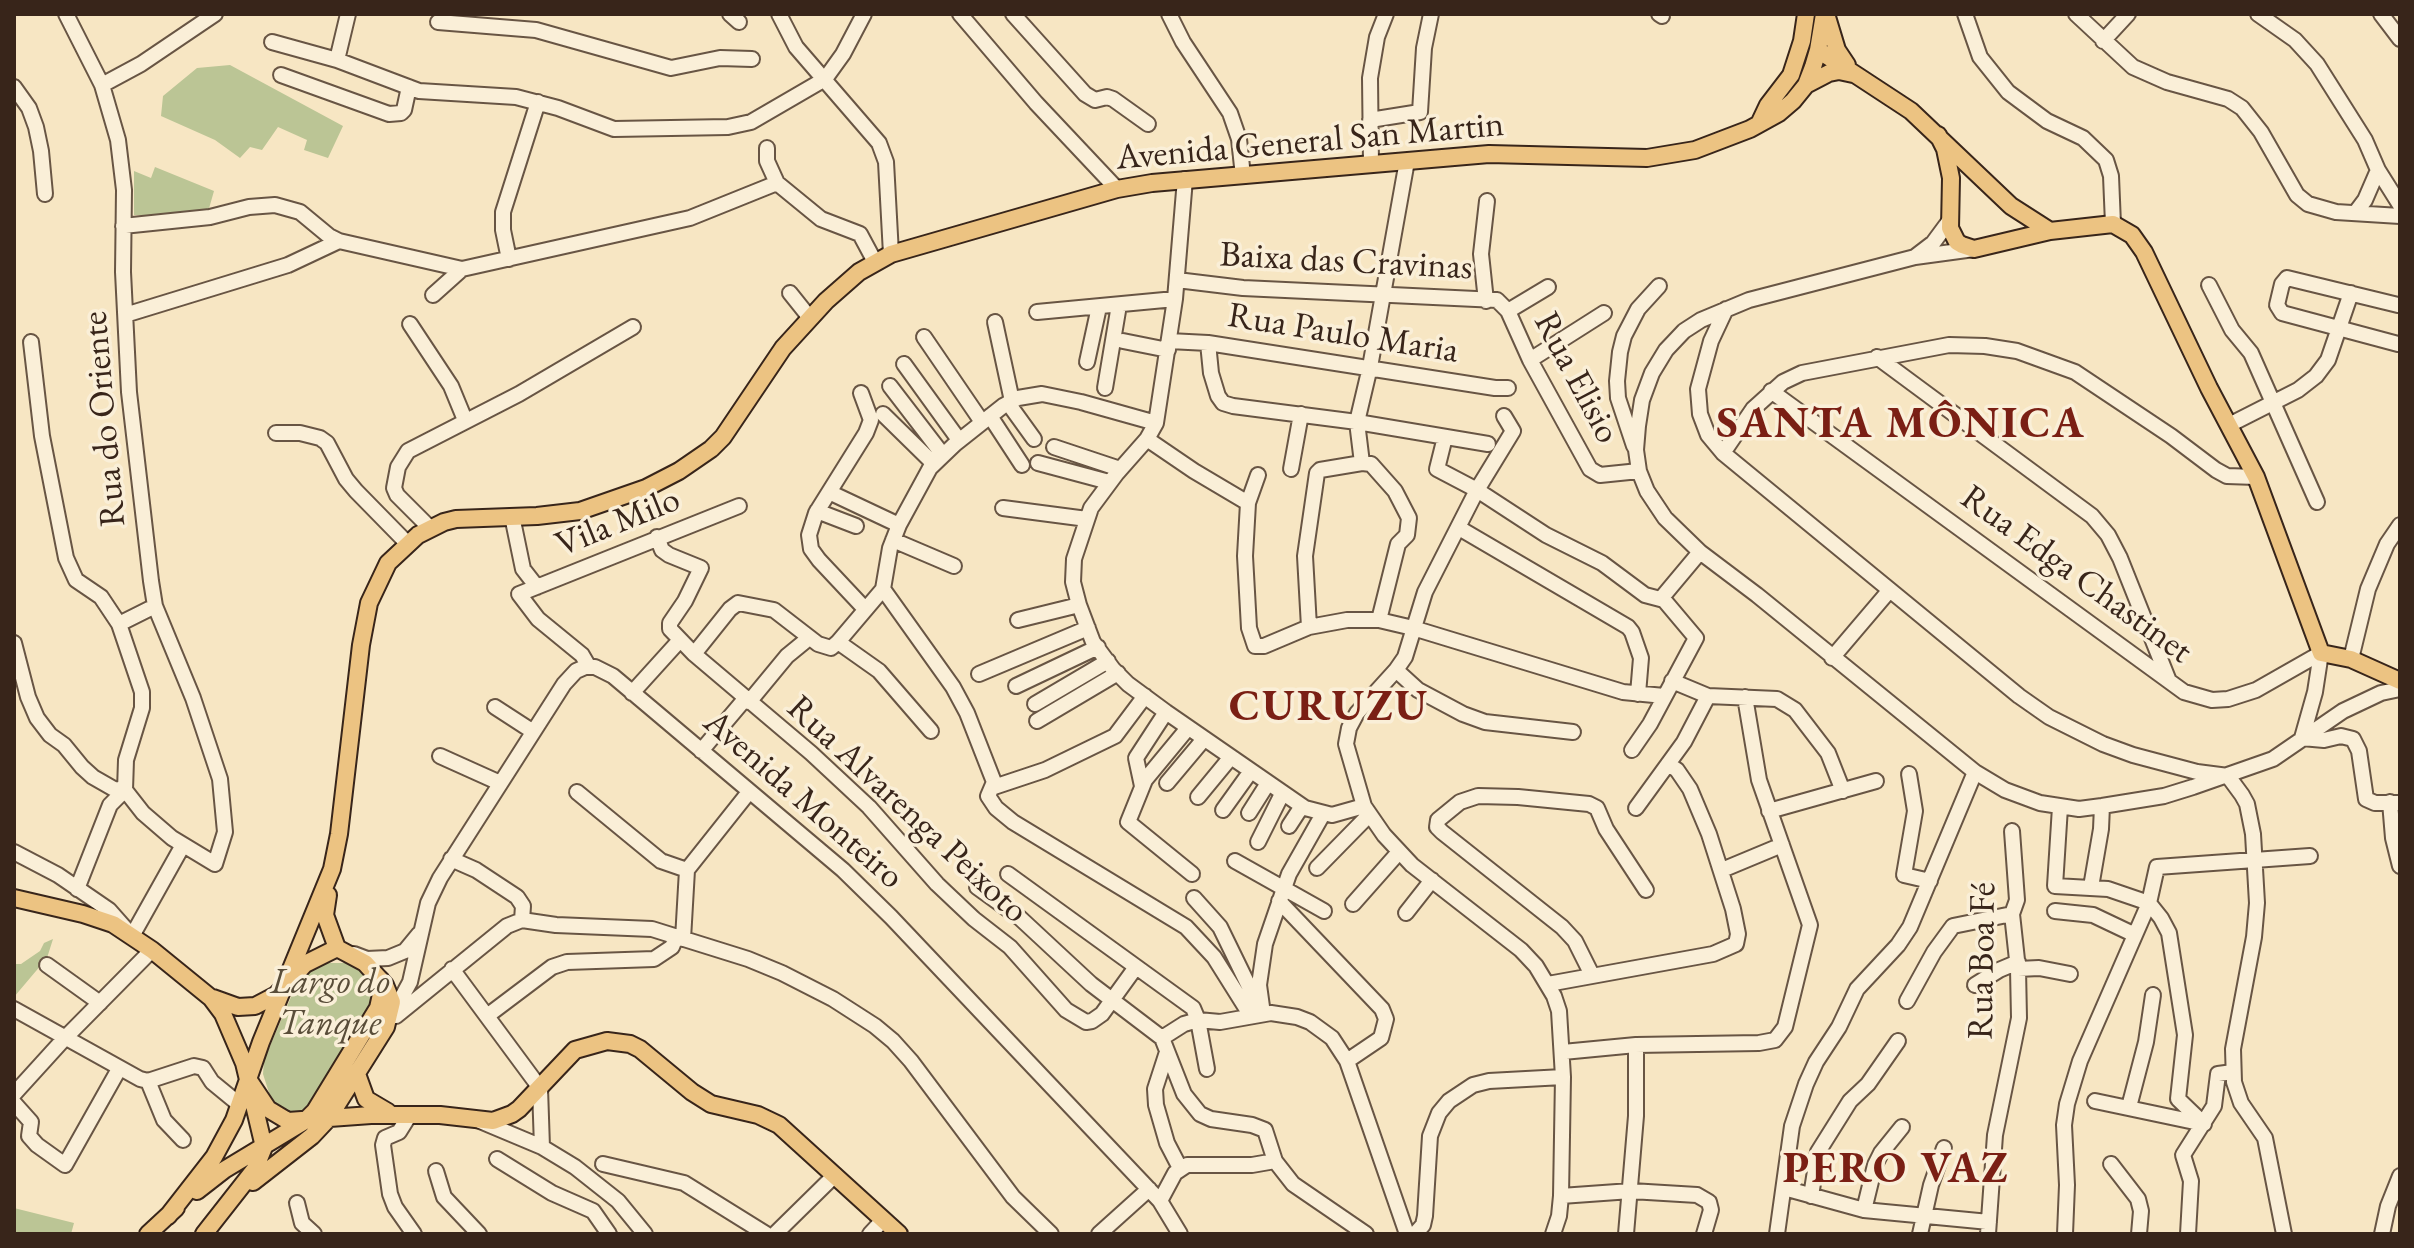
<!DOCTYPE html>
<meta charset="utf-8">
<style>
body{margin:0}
#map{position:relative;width:2414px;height:1248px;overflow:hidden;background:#f7e6c3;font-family:"EB Garamond",serif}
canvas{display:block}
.frame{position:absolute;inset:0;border:16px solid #38251a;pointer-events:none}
</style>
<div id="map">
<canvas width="2414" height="1248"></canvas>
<div class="frame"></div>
</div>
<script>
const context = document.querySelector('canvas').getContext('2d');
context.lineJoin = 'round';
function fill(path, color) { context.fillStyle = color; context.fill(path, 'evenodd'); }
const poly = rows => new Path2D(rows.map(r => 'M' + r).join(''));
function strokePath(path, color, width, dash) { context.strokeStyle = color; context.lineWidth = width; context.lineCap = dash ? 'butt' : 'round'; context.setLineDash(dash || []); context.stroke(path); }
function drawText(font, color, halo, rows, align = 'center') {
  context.font = font + ' "EB Garamond",serif'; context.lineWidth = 7; context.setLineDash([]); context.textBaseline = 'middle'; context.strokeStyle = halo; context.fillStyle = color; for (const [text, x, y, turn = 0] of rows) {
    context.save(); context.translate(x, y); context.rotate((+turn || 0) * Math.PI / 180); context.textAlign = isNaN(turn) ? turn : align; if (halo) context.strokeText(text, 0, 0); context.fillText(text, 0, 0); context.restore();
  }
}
const green = poly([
 [230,65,343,126,328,158,304,150,307,140,278,127,262,150,250,147,240,158,215,140,161,116,163,96,197,68],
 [155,167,214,191,208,212,190,216,134,215,134,171,151,178],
 [53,939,47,958,14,997,14,964,21,964,40,951,44,943],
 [327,963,346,963,365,973,376,990,375,998,312,1104,305,1110,291,1113,283,1110,271,1099,263,1074,264,1060,297,983,315,967],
 [14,1208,74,1223,71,1234,14,1234]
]);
const minor = poly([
 [730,14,739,22],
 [779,14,796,47,879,143,886,162,891,254],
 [960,14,1036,103,1117,189],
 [1013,14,1085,94,1095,100,1107,97,1113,99,1148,124],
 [1169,14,1183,42,1230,113,1239,139,1243,176],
 [1659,14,1662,16],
 [1965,14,1980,57,2008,92,2047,121,2083,138,2106,160,2111,176,2113,224],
 [2076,14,2133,67,2167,82,2228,99,2242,108,2261,132,2297,195,2308,204,2336,212,2400,216],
 [2258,14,2295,40,2317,64,2365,140,2378,170,2365,200,2356,212],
 [2381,14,2400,39],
 [438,22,536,30,671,68,720,58,752,59],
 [2103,41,2128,14],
 [272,42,337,60,419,91,516,97,558,108,614,129,728,127,751,122,825,79,843,54,864,14],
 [337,60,348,14],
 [281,75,389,114,401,113,404,110,409,87],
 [102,85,141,64,215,14],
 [14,87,29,108,36,127,41,151,45,194],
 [1370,120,1420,112,1424,48,1431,14],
 [767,148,767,161,777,183,821,219,860,234,875,262],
 [1371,164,1370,78,1377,37,1386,14],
 [2378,170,2400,205],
 [1185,179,1175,299,1156,423,1147,439,1117,473,1091,508,1074,559,1073,582,1079,605,1093,642,1113,669,1128,684,1166,712,1305,808,1332,815,1364,806],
 [123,226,210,217,249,207,275,205,300,212,329,236,339,241,462,269,690,218,777,183],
 [1974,249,1915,257,1749,300,1701,320,1684,331,1666,350,1652,373,1642,400,1638,426,1636,450,1639,471,1647,491,1665,518,1700,552,1757,595,1975,772,2005,790,2040,803,2079,809,2102,806,2164,796,2193,787,2273,759,2343,711,2381,693,2400,689],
 [1916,256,1933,243,1950,220],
 [509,259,503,230,503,212,538,102],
 [1177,280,1243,288,1497,300,1508,311,1530,360,1590,469,1600,475,1639,471],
 [2209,285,2232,330,2251,353,2317,502],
 [790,293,810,318],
 [433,295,462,269],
 [1486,301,1481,254,1487,201],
 [1726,309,1711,341,1698,389,1700,414,1708,435,1723,453,2019,696,2049,717,2103,744,2133,755,2197,772,2228,776,2242,795,2247,804,2253,834,2257,903,2254,937,2233,1049,2234,1082,2241,1103,2265,1138,2284,1234],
 [1508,311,1548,287],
 [1037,312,1175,299],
 [125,315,288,265,339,241],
 [995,322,1012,401],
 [410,324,451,386,465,420],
 [924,337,982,422],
 [1123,341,1168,350],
 [1169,341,1208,343,1495,388,1508,388],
 [31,342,42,436,66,558,76,580,101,597,119,624,142,692,142,708,126,760,125,790,143,813,172,838,215,864,225,832,220,779,193,698,155,606,151,581,129,392,123,272,124,190,118,140,102,85,66,14],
 [1208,343,1211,373,1218,396,1223,403,1233,406,1357,422,1488,444],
 [2398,344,2282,313,2277,305,2282,284,2287,278,2398,305],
 [1877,357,2092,516,2108,535,2120,558,2169,681],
 [1530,360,1604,313],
 [1087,362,1099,307],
 [904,364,959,440],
 [890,386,943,455],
 [1105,388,1119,305],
 [1771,391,2184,692,2212,700,2228,699,2256,690,2321,653],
 [861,393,871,420,866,433,816,513,809,535,811,549,819,560,865,609],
 [1008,403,1034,439],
 [883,414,934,464],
 [990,416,1022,465],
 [1504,416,1513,431,1477,490,1425,592,1405,657,1396,670,1357,713,1349,728,1346,744,1364,806,1384,835,1412,865,1521,950,1536,966,1554,996,1559,1011,1563,1077,1561,1196,1559,1216,1553,1234],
 [2229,425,2298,390,2316,376,2328,360,2351,293],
 [276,433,300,433,320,438,327,443,346,479,356,491,407,543],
 [1445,437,1437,469,1477,490,1546,535,1602,563,1645,595,1664,600],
 [1147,439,1194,471,1248,503],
 [1634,446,1618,398,1617,381,1620,352,1624,336,1638,309,1659,286],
 [1054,447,1120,469],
 [1723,453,1753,409,1783,382,1802,373,1949,345,1985,346,2017,351,2075,372,2171,436,2216,470,2227,476,2256,477],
 [1038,463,1109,482],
 [1362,463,1357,422,1370,367,1407,161],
 [1291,469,1301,414],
 [1258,475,1248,503,1245,556,1249,628,1255,646,1264,646,1309,627,1347,620,1379,620,1413,628,1623,692,1664,696],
 [829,492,899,525],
 [1003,508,1087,519],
 [817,511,856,526],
 [512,516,523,569,537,587],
 [430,528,397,495,394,488,398,467,408,451,519,394,633,327],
 [1459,528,1628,627,1632,632,1641,658,1638,694],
 [657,537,662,550,669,555,701,568,685,601,670,623,670,629,694,654,811,753,869,807,937,884,974,919,1010,947,1066,1010,1086,1022,1092,1021,1102,1014,1136,967],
 [893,540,954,566],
 [883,589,953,687,967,713,994,782,988,796,996,808,1013,822,1186,927,1214,957,1251,1016],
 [1664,600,1664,595,1700,552],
 [1018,620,1079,605],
 [119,624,155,606],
 [1309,627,1305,556,1317,473,1320,470,1362,463,1371,464,1395,491,1409,518,1407,535,1398,544,1379,620],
 [838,642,883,589,890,548,899,525,930,468,955,444,1003,406,1018,398,1042,394,1081,402,1156,423],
 [14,643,28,697,37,718,50,735,64,745,82,767,93,777,114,789,125,790],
 [2321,653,2315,692,2302,738,2324,740,2341,736,2353,739,2359,751,2366,799,2375,803,2400,803],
 [694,654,730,609,738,603,774,610,818,644,831,648,838,642,879,671,931,731],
 [1832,658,1889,591],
 [2351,659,2368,589,2387,544,2400,525],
 [589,667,582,655,538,619,519,594,739,506],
 [1396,670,1418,690,1463,714,1485,722,1573,732],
 [979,674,1088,628],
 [1672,681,1708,696,1777,699,1795,710,1828,753,1843,791],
 [1016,686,1098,647],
 [632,693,680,640],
 [749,702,787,656,809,638],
 [1035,704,1108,661],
 [495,707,532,731],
 [1037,721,1118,673],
 [1188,728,1145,780,1128,822,1192,874],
 [1632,750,1650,724,1696,638,1664,600],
 [701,751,745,699],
 [440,756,500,783],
 [1909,774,1915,811,1904,875,1930,881],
 [1167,783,1204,739],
 [1142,786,1136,758,1166,712],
 [994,787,1045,770,1115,736,1145,696],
 [577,792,661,861,687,870],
 [1198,797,1231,757],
 [2390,802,2393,838,2400,866],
 [2060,807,2055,886,2108,889,2149,903,2161,918,2169,933,2185,1035,2178,1099,2204,1124],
 [1636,808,1684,742,1708,696],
 [1223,810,1251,771],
 [1769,811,1876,781],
 [1249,813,1268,783],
 [1289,826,1302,806],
 [1258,842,1282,794],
 [14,852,58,875,109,910,132,936,183,845],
 [451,859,476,870,517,897,523,906,522,920],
 [1235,861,1324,911],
 [1317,868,1369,815],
 [687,870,749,792],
 [1722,870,1782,845],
 [1008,874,1193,1008,1198,1020,1207,1069],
 [977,887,1020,918,1091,984,1162,1038,1184,1094,1200,1114,1211,1119,1252,1125,1265,1130,1275,1161,1293,1184,1366,1234],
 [2091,887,2101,829,2102,806],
 [77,889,110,805,125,790],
 [1194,898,1220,927,1257,1003],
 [1279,901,1382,1009,1386,1019,1381,1038,1347,1061],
 [1353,904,1399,852],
 [2055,911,2093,915,2133,934],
 [1406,913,1432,880],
 [683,939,687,870],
 [354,954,367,959,388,958,405,951,419,934],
 [47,965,100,1003],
 [452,969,540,1088,542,1147],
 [2018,969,2039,968,2070,974],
 [1592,975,1575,941,1562,927,1442,832,1437,827,1438,820,1460,802,1478,796,1518,797,1589,804,1597,808,1606,829,1646,890],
 [1548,984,1713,954,1736,944,1738,934,1733,909,1709,834,1690,789,1677,770,1668,764],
 [1975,985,1999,970,2018,962],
 [1907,1001,1934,952,1953,926,2012,914],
 [14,1009,140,1079,148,1081,194,1066,203,1068,212,1082,240,1105],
 [1263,1014,1259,985,1265,944,1289,874,1323,814],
 [396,1016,507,926,522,920,556,925,652,929,748,959,782,973,833,999,875,1026,893,1041,911,1061,1013,1197,1051,1234],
 [487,1016,552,967,567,962,654,959,672,947,676,937],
 [391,1017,410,982,428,903,440,878,564,684,576,671,585,667,595,667,613,676,843,870,891,917,1160,1201,1180,1234],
 [1162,1038,1184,1024,1198,1020,1220,1022,1271,1013,1297,1017,1310,1022,1332,1038,1347,1061,1407,1234],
 [1167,1052,1155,1089,1156,1105,1167,1143,1180,1168],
 [1563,1052,1636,1045,1759,1043,1775,1040,1785,1027,1810,925,1759,780,1745,697],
 [148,1081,164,1120,183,1140],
 [14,1094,64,1039,152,950],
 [2095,1101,2204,1124],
 [14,1103,31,1122,29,1136,37,1145,65,1165,119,1069],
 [2129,1107,2146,1042,2153,995],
 [409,1116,399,1132,385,1138,383,1145,390,1194,395,1207,414,1234],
 [480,1121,542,1147,575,1167,618,1201,645,1234],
 [497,1159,552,1193,593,1211,609,1234],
 [603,1164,684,1183,766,1234],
 [2111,1164,2138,1199,2141,1211,2139,1234],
 [436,1171,444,1197,479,1234],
 [1784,1188,1864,1210,1989,1222],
 [1561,1196,1631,1191,1697,1195,1709,1202,1711,1210,1704,1234],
 [1811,1196,1818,1152,1850,1101,1868,1084,1898,1041],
 [1160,1201,1175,1173,1187,1165,1252,1165,1275,1161],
 [297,1203,302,1223,314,1234],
 [1864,1210,1875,1165,1881,1153,1902,1127],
 [775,1234,835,1175],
 [870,1234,883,1220],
 [1099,1234,1149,1189],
 [1415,1234,1423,1225,1425,1216,1430,1136,1439,1113,1449,1101,1473,1085,1489,1081,1563,1077],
 [1626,1234,1636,1116,1636,1045],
 [1777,1234,1792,1126,1806,1084,1816,1062,1839,1027,1857,989,1898,945,1910,927,1975,772],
 [1920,1234,1931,1185,1944,1148],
 [1988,1234,1995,1135,2019,1018,2018,969,2012,914,2017,900,2012,831],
 [2065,1234,2067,1185,2064,1125,2067,1104,2080,1061,2149,903,2157,867,2310,856],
 [2188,1234,2191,1181,2183,1155,2214,1106,2218,1074,2233,1072],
 [2382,1234,2388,1206,2400,1176]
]);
const major = poly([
 [1827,17,1837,50,1847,65],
 [1818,50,1911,111,2011,206,2050,231],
 [1806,85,1829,73,1839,71,1853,74],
 [1760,122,1768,105,1791,75,1802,41,1806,14],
 [1938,135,1945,149,1951,178,1950,228,1957,242,1962,245,1974,249,2050,231,2113,224,2132,235,2144,252,2209,388,2256,477,2321,653,2351,659,2400,681],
 [328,895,325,915,337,948],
 [14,898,83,914,113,924,152,950,211,998,223,1014,244,1063,264,1147,255,1169,204,1234],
 [213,998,238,1007,255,1006,276,995,305,964,337,948],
 [357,1074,366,1099,388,1112],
 [248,1079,268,1109,288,1121,371,1115,440,1115,493,1121,512,1114,519,1109,575,1050,607,1041,630,1044,640,1049,692,1092,711,1104,758,1115,779,1125,899,1234],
 [253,1182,312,1136,328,1119,386,1027,392,1002,385,985,365,963,337,948],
 [197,1191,224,1170,305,1121,315,1111,378,1008,382,990,380,979],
 [168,1216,214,1157,234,1120,261,1042,332,869,339,834,361,645,369,603,388,563,418,535,444,522,456,519,537,516,580,511,646,488,679,471,711,449,723,437,783,348,826,301,859,272,891,254,1117,189,1152,183,1489,154,1647,158,1695,150,1750,129,1779,113,1793,101,1806,85,1813,67,1818,50,1824,14],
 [148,1234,176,1208]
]);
const streetNames = [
 ["Avenida General San Martin",1310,142,-5],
 ["Baixa das Cravinas",1346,262,3],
 ["Rua Paulo Maria",1343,334,9],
 ["Rua Elisio",1576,378,62],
 ["Rua do Oriente",105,419,-95],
 ["Vila Milo",618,523,-22],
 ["Rua Edga Chastinet",2076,575,36],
 ["Avenida Monteiro",803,800,41],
 ["Rua Alvarenga Peixoto",907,810,43],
 ["Rua Boa Fé",1983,961,-89]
];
const parkNames = [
 ["Largo do",330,983],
 ["Tanque",330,1024]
];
const districtNames = [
 ["SANTA MÔNICA",1901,425],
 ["CURUZU",1329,708],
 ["PERO VAZ",1896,1170]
];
fill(green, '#bbc595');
strokePath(minor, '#685544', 18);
strokePath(major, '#38251a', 20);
strokePath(minor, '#faefd8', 14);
strokePath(major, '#ecc382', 16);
drawText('36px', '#38251a', '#faefd8', streetNames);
drawText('italic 36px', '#594d39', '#faefd8', parkNames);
context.letterSpacing = '2px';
drawText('bold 44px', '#7a1f14', '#faefd8', districtNames);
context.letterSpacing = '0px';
</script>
